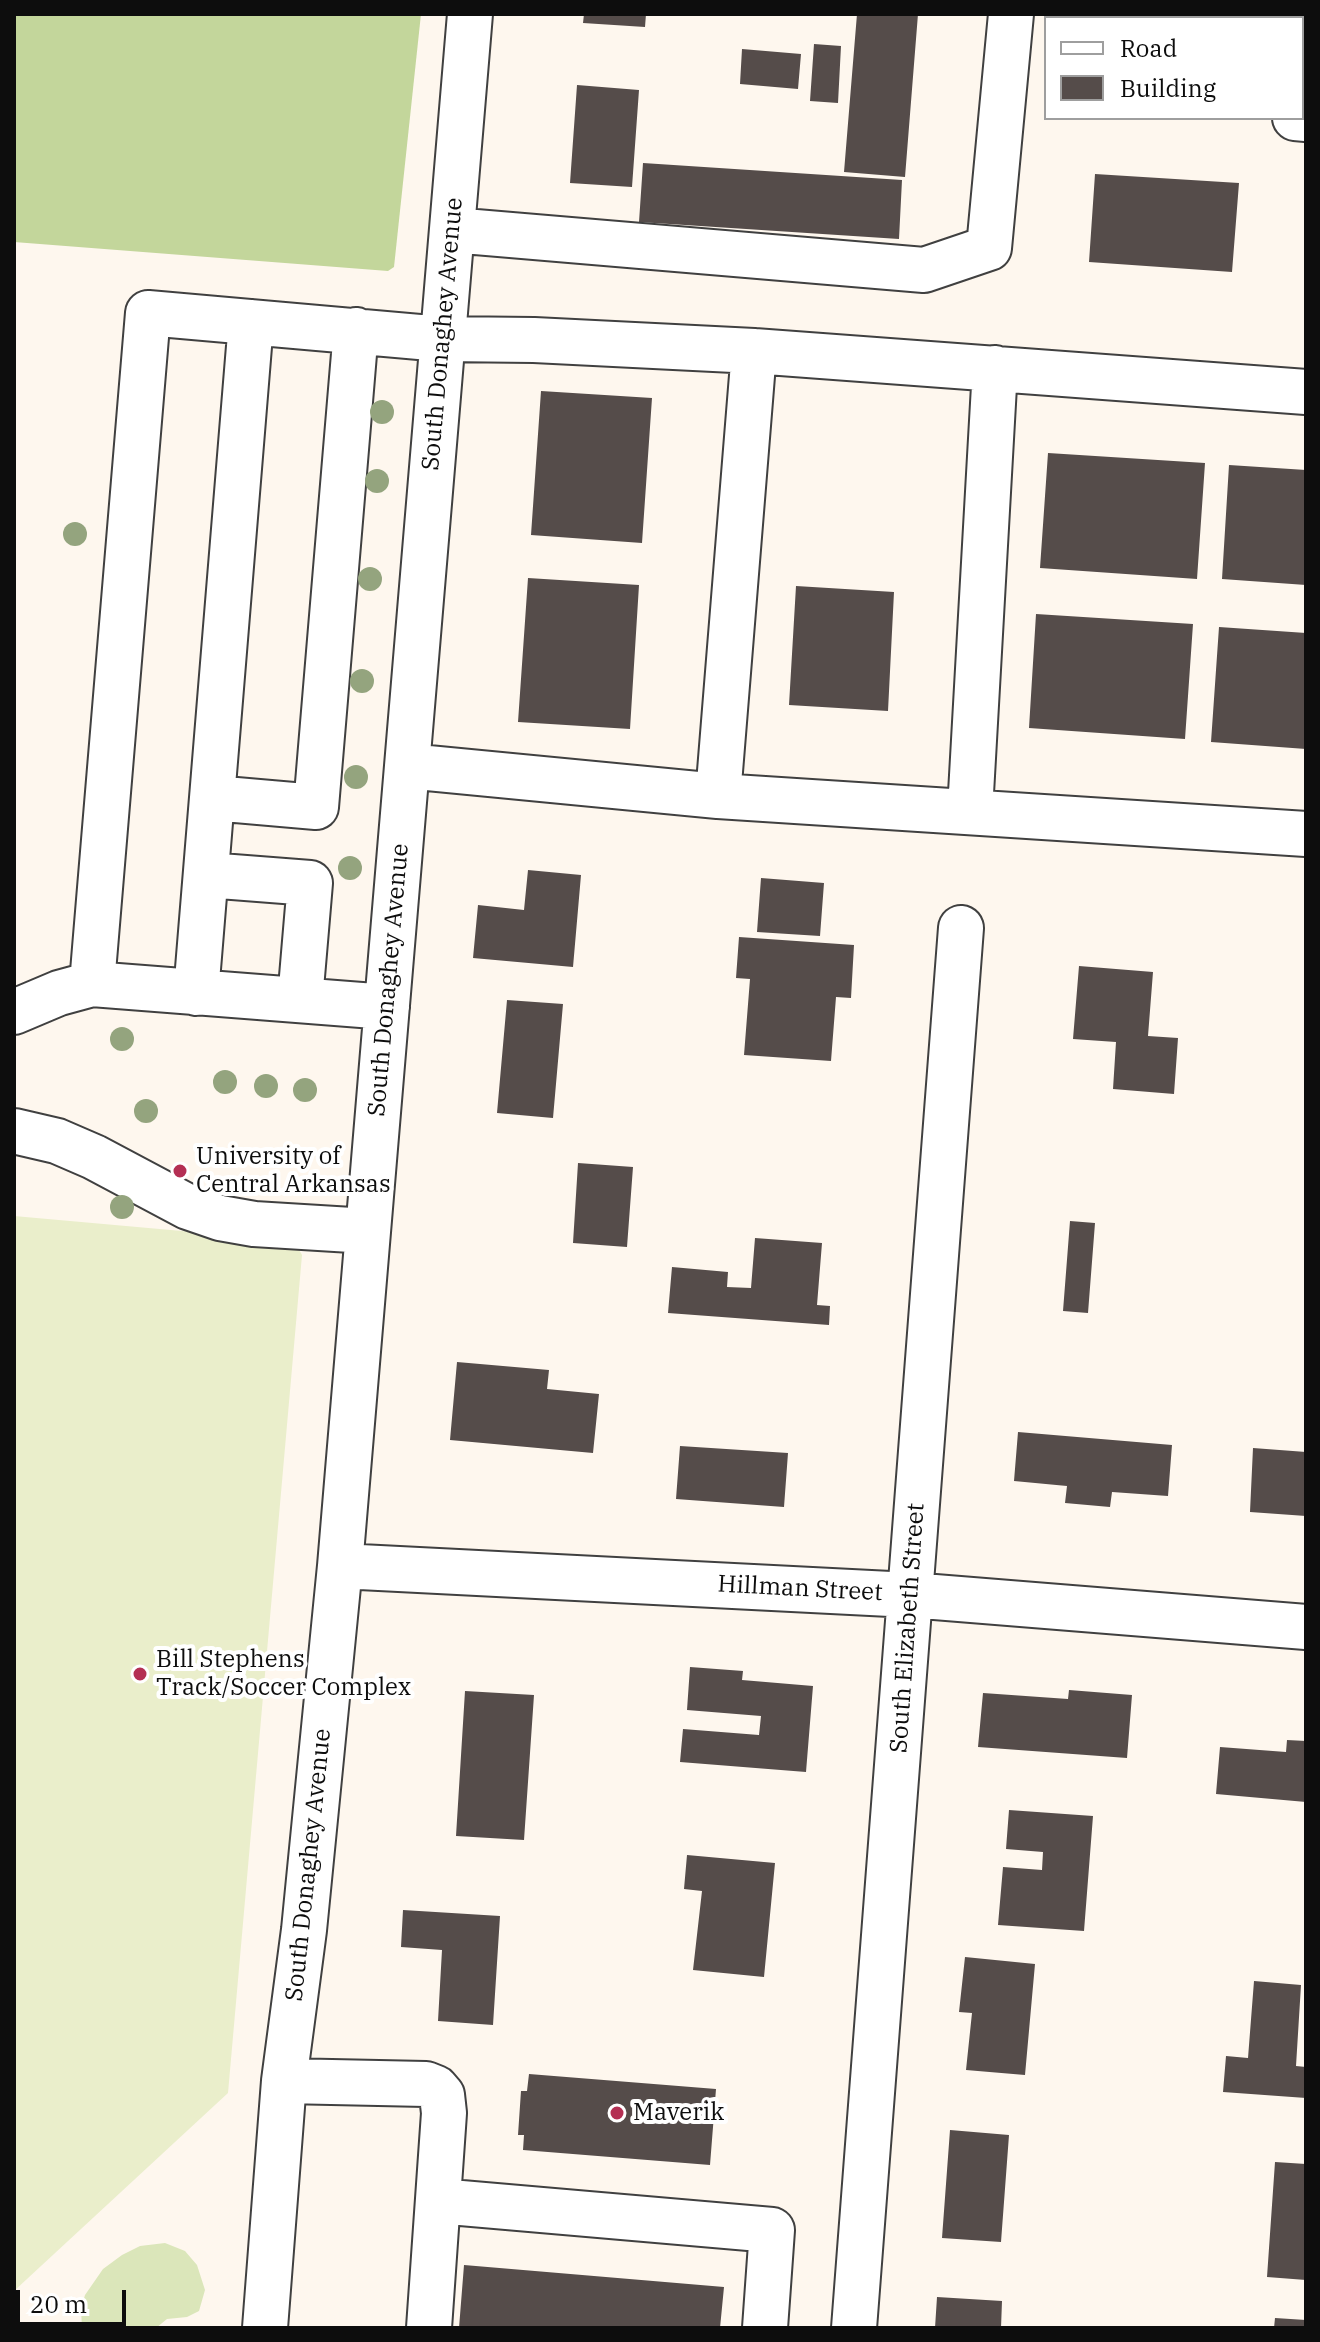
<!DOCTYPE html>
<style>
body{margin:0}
#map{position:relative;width:1320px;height:2342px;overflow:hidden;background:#fef7ee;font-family:"IBM Plex Serif",serif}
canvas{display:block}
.frame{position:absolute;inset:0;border:16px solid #0d0d0d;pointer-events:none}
.legend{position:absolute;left:1044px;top:16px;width:260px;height:104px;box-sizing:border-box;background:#fff;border:2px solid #9e9e9e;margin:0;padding:10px 14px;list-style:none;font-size:24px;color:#0d0d0d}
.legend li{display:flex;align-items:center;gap:16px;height:40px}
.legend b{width:40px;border:2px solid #9e9e9e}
.scale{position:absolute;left:16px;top:2290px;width:110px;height:36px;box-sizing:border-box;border:4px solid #0d0d0d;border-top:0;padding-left:10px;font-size:24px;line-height:28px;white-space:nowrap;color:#0d0d0d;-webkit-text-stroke:6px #fff;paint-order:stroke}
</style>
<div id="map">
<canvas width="1320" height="2342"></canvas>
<div class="frame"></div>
<ul class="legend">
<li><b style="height:10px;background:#fff"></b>Road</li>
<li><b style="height:22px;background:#554c4a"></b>Building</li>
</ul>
<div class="scale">20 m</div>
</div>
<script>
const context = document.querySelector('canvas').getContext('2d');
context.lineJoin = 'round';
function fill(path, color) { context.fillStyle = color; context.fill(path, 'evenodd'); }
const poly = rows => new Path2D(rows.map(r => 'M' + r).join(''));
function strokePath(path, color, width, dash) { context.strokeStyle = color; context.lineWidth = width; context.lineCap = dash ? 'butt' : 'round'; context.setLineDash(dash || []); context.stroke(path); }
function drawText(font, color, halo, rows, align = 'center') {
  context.font = font + ' "IBM Plex Serif",serif'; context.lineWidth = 8; context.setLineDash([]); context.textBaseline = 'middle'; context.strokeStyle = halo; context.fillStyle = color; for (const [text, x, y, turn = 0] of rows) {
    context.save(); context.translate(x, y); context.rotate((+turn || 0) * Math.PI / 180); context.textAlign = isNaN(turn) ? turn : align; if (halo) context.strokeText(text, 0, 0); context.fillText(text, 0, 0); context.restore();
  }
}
const green = poly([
 [165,2243,185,2251,197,2265,205,2290,199,2311,187,2317,167,2319,156,2328,82,2328,81,2309,85,2295,103,2269,122,2255,140,2246]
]);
const forest = poly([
 [14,14,421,14,394,267,388,271,14,242]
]);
const pitch = poly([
 [14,1216,294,1241,302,1255,228,2093,14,2291]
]);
const building = poly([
 [584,14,646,14,645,27,583,23],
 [857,14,918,14,905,177,844,172],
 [1143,14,1235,14,1235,18,1143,18],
 [814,44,841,46,838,103,810,101],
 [742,49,801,54,798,89,740,84],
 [577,85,639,90,632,187,570,183],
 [643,163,902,180,899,239,639,222],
 [1095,174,1239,183,1232,272,1089,262],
 [541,391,652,398,642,543,531,535],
 [1048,453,1205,463,1197,579,1040,568],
 [1229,465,1306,470,1306,585,1222,579],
 [528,578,639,585,630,729,518,722],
 [796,586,894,592,888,711,789,705],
 [1036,614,1193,624,1185,739,1029,728],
 [1219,627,1306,633,1306,749,1211,742],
 [528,870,581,875,573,967,473,958,478,905,524,910],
 [761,878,824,883,820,936,757,932],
 [739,937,854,945,851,998,836,997,831,1061,744,1055,750,979,736,978],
 [1079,966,1153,972,1148,1036,1178,1038,1174,1094,1113,1089,1116,1042,1073,1039],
 [507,1000,563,1004,553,1118,497,1113],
 [578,1163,633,1167,627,1247,573,1243],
 [1070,1221,1095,1223,1088,1313,1063,1311],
 [755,1238,822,1243,817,1305,830,1306,829,1325,668,1313,672,1267,728,1272,727,1287,751,1288],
 [457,1362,549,1370,547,1389,599,1394,593,1453,450,1440],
 [1018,1432,1172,1445,1168,1496,1112,1492,1110,1507,1065,1503,1067,1486,1014,1481],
 [680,1446,788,1453,784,1507,676,1499],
 [1253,1448,1306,1452,1306,1516,1250,1512],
 [690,1667,743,1671,742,1680,813,1686,806,1772,680,1762,683,1729,759,1735,761,1716,687,1710],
 [1069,1690,1132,1695,1127,1758,978,1747,983,1693,1068,1699],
 [465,1691,534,1695,524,1840,456,1836],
 [1287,1740,1306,1741,1306,1802,1216,1794,1220,1747,1286,1752],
 [1009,1810,1093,1816,1084,1931,998,1925,1003,1867,1042,1870,1043,1852,1006,1849],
 [687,1855,775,1863,764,1977,693,1970,702,1891,684,1889],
 [403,1910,500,1916,493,2025,438,2021,442,1950,401,1947],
 [965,1957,1035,1964,1025,2075,966,2070,972,2013,959,2012],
 [1254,1981,1301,1985,1296,2066,1306,2067,1306,2098,1223,2092,1226,2056,1248,2058],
 [529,2074,716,2089,710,2165,523,2150,524,2135,518,2135,521,2091,527,2091],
 [950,2130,1009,2135,1001,2242,942,2238],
 [1275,2162,1306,2164,1306,2280,1267,2277],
 [464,2265,724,2287,720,2328,459,2328],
 [937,2297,1002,2301,1001,2328,935,2328],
 [1275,2318,1306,2320,1306,2328,1274,2328]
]);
const minor = poly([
 [1088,18,1088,14],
 [1295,118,1306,119],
 [452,230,924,270,989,248,1011,14],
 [407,766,718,796,1306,834],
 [718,796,754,351],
 [213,798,316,807,356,330],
 [970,811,995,368],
 [207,875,310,883,300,1000],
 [92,984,148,313,442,339,534,340,754,351,1306,392],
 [196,993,251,322],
 [14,1012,59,993,92,984,387,1007],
 [14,1131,57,1141,94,1157,188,1207,220,1218,254,1224,368,1231],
 [340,1566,910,1595,1306,1627],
 [284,2081,426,2084,436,2088,442,2095,444,2113,429,2328],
 [438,2201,772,2230,765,2328],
 [265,2328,284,2081,304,1930,340,1566,470,14],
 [854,2328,961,928]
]);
const trees = [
 [382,412],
 [377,481],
 [75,534],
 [370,579],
 [362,681],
 [356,777],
 [350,868],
 [122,1039],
 [225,1082],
 [266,1086],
 [305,1090],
 [146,1111],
 [122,1207]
];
const markers = [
 [180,1171,8,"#b42f53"],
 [140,1674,8,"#b42f53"],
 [617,2113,8,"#b42f53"]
];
const streetNames = [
 ["South Donaghey Avenue",443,334,-85],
 ["South Donaghey Avenue",389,980,-85],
 ["Hillman Street",800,1589,3],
 ["South Elizabeth Street",908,1628,-86],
 ["South Donaghey Avenue",309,1865,-84]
];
const poiNames = [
 ["University of",196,1157],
 ["Central Arkansas",196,1185],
 ["Bill Stephens",156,1660],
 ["Track/Soccer Complex",156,1688],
 ["Maverik",633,2113]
];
fill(green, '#dbe6ba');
fill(forest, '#c3d69b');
fill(pitch, '#eaeecb');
fill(building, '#554c4a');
strokePath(minor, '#404040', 48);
strokePath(minor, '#fff', 44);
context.fillStyle = '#94a47e';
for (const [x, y] of trees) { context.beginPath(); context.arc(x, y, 12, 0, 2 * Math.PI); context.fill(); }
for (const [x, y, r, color] of markers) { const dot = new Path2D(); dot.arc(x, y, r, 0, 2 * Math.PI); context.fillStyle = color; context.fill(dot); strokePath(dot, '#fff', 3); }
drawText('24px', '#0d0d0d', '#fff', streetNames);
drawText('24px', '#0d0d0d', '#fff', poiNames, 'left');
</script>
